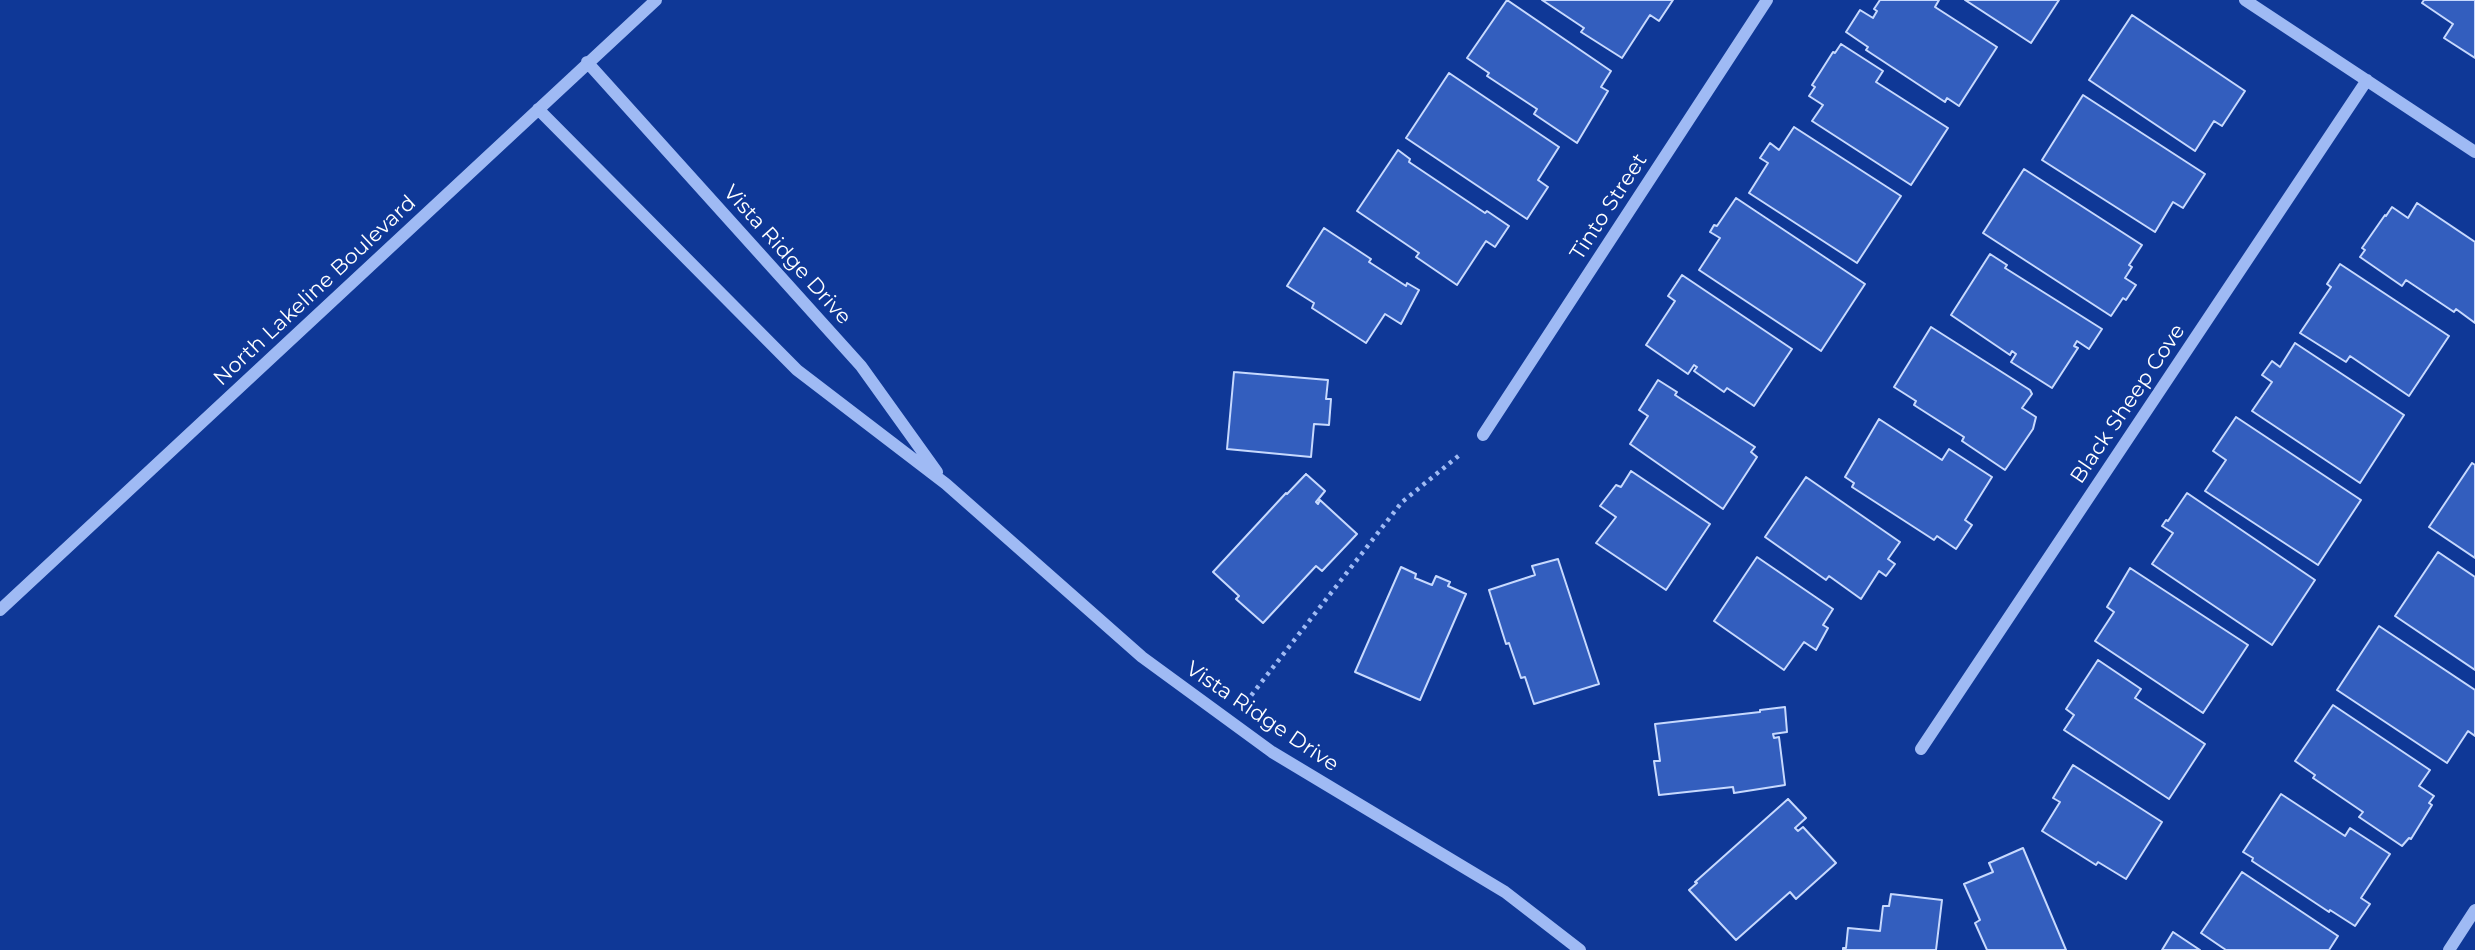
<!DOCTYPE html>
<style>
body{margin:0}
canvas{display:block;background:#0f3897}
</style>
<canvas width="2475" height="950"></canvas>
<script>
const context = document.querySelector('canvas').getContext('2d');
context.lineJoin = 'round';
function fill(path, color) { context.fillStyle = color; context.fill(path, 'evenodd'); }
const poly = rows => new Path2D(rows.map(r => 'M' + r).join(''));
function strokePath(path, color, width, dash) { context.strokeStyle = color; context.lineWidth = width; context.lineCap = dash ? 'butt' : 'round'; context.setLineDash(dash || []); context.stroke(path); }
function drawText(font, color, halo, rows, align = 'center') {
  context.font = font + ' Montserrat,sans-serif'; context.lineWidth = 5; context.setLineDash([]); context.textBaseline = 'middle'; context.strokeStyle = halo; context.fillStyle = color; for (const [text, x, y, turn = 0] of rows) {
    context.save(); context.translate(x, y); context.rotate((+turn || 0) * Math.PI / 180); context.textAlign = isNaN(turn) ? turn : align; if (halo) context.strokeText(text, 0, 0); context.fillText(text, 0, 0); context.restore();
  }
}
const building = poly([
 [1507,0,1611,71,1601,87,1608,91,1577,143,1534,114,1537,109,1487,76,1489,73,1467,58,1507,0],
 [1542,0,1673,0,1659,21,1650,15,1622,58,1581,32,1584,28,1542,0],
 [1880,0,1939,0,1935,7,1997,47,1959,106,1947,98,1945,102,1866,50,1868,47,1846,32,1860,10,1873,18,1877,11,1874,9,1880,0],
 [1965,0,2059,0,2031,43,1965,0],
 [2424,0,2475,0,2475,58,2444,38,2453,24,2422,3,2424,0],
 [2132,15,2245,91,2222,126,2214,121,2195,151,2089,80,2132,15],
 [1841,44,1883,71,1876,82,1948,128,1911,185,1812,121,1823,105,1809,96,1815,87,1812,85,1833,52,1835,53,1841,44],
 [1449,73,1559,147,1538,180,1548,187,1527,219,1406,138,1449,73],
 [2083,95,2205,174,2183,208,2173,202,2155,232,2042,160,2083,95],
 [1794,127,1901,196,1857,263,1749,193,1768,163,1760,158,1770,143,1779,150,1794,127],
 [1398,150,1410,159,1409,162,1485,213,1487,211,1509,226,1495,247,1486,241,1457,285,1416,257,1419,253,1357,211,1398,150],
 [2024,169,2142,245,2129,265,2132,267,2125,278,2136,285,2126,300,2123,298,2111,316,1983,233,2024,169],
 [1736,198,1865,284,1821,351,1699,270,1720,238,1710,232,1714,225,1717,226,1736,198],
 [2417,203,2475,242,2475,323,2456,309,2454,312,2406,280,2402,286,2360,257,2365,250,2362,248,2385,215,2386,216,2392,207,2408,218,2417,203],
 [1324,228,1371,259,1369,262,1406,286,1407,283,1419,290,1401,324,1385,314,1366,343,1312,308,1314,303,1287,286,1324,228],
 [1990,254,2007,265,2005,268,2102,329,2089,349,2077,341,2074,346,2078,348,2052,388,2011,362,2016,354,2012,351,2010,355,1951,315,1990,254],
 [2340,264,2449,336,2409,396,2350,356,2346,362,2300,333,2331,287,2327,284,2340,264],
 [1682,275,1792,349,1754,406,1727,388,1724,392,1694,371,1697,367,1694,365,1688,374,1646,345,1675,301,1668,296,1682,275],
 [1931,327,2030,390,2032,394,2022,408,2036,417,2033,429,2005,470,1962,441,1964,437,1914,405,1916,401,1894,387,1931,327],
 [2295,343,2404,415,2360,483,2252,411,2272,382,2262,375,2272,361,2280,367,2295,343],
 [1234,372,1328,380,1326,399,1331,399,1329,425,1314,424,1311,457,1227,449,1234,372],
 [1658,380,1677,392,1675,395,1755,447,1751,452,1757,457,1723,509,1630,444,1648,416,1639,410,1658,380],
 [2236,417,2361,500,2318,565,2205,491,2226,460,2213,451,2236,417],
 [1879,419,1942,460,1949,449,1992,477,1965,520,1972,525,1956,549,1937,536,1934,540,1852,487,1854,483,1845,477,1879,419],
 [2472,463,2475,465,2475,558,2429,527,2472,463],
 [1631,471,1710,524,1666,590,1596,543,1616,517,1600,506,1616,485,1621,487,1631,471],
 [1306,474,1325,491,1316,502,1318,504,1320,500,1357,534,1322,571,1316,566,1263,623,1236,599,1239,596,1213,572,1286,493,1287,494,1306,474],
 [1806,477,1900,542,1888,559,1895,564,1886,576,1879,571,1861,599,1829,576,1826,580,1765,537,1806,477],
 [2187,493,2315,580,2272,645,2152,564,2173,533,2162,526,2166,520,2168,521,2187,493],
 [2438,552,2475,577,2475,670,2395,616,2438,552],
 [1757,557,1833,609,1823,625,1828,628,1816,650,1804,642,1784,670,1714,621,1757,557],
 [1558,559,1599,684,1534,704,1525,677,1521,678,1509,643,1506,644,1489,590,1535,575,1532,566,1558,559],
 [1401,567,1416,574,1415,578,1432,585,1436,576,1450,582,1448,586,1466,594,1420,700,1355,672,1401,567],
 [2130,568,2248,645,2203,713,2095,641,2114,612,2107,607,2130,568],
 [2379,626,2475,690,2475,736,2468,731,2447,763,2337,690,2379,626],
 [2098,660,2141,689,2135,698,2205,744,2169,799,2064,730,2074,715,2066,709,2098,660],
 [2333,705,2430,770,2419,786,2434,796,2429,803,2432,805,2411,839,2409,838,2402,846,2359,817,2363,812,2313,778,2315,775,2295,761,2333,705],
 [1785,707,1787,732,1773,734,1774,738,1779,737,1785,785,1734,793,1733,787,1659,795,1654,761,1660,761,1655,724,1760,712,1760,710,1785,707],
 [2073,765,2162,822,2126,879,2098,862,2096,865,2042,831,2060,802,2053,798,2073,765],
 [2281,794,2345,836,2350,828,2390,854,2361,898,2370,904,2355,926,2330,910,2329,912,2252,861,2253,858,2243,852,2281,794],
 [1788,799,1806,818,1795,828,1798,831,1803,827,1836,863,1796,899,1790,892,1736,940,1689,890,1697,883,1695,882,1788,799],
 [2023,848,2066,950,1987,950,1975,923,1980,920,1964,884,1993,872,1989,863,2023,848],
 [2242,872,2338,936,2329,950,2226,950,2201,933,2242,872],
 [1891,894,1942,900,1936,950,1843,950,1843,948,1846,948,1848,928,1880,931,1883,906,1889,906,1891,894],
 [2173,932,2200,950,2162,950,2173,932]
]);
const path = poly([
 [1246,702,1402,502,1462,453]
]);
const minor = poly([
 [2245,0,2475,152],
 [587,62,861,366,937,472],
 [538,109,797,370,946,484,1142,657,1272,752,1505,892,1580,950],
 [1483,435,1767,0],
 [0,610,656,0],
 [1921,749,2367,80],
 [2449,950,2475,910]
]);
const streetNames = [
 ["Tinto Street",1609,207,-57],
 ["Vista Ridge Drive",787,255,48],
 ["North Lakeline Boulevard",315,291,-43],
 ["Black Sheep Cove",2128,404,-56],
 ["Vista Ridge Drive",1262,717,34]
];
fill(building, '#335ebe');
strokePath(building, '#c7d9fe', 2);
strokePath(path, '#9fbaf4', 4.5, [3.5, 5]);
strokePath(minor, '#9fbaf4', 12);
drawText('21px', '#fff', '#0f3897', streetNames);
</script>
